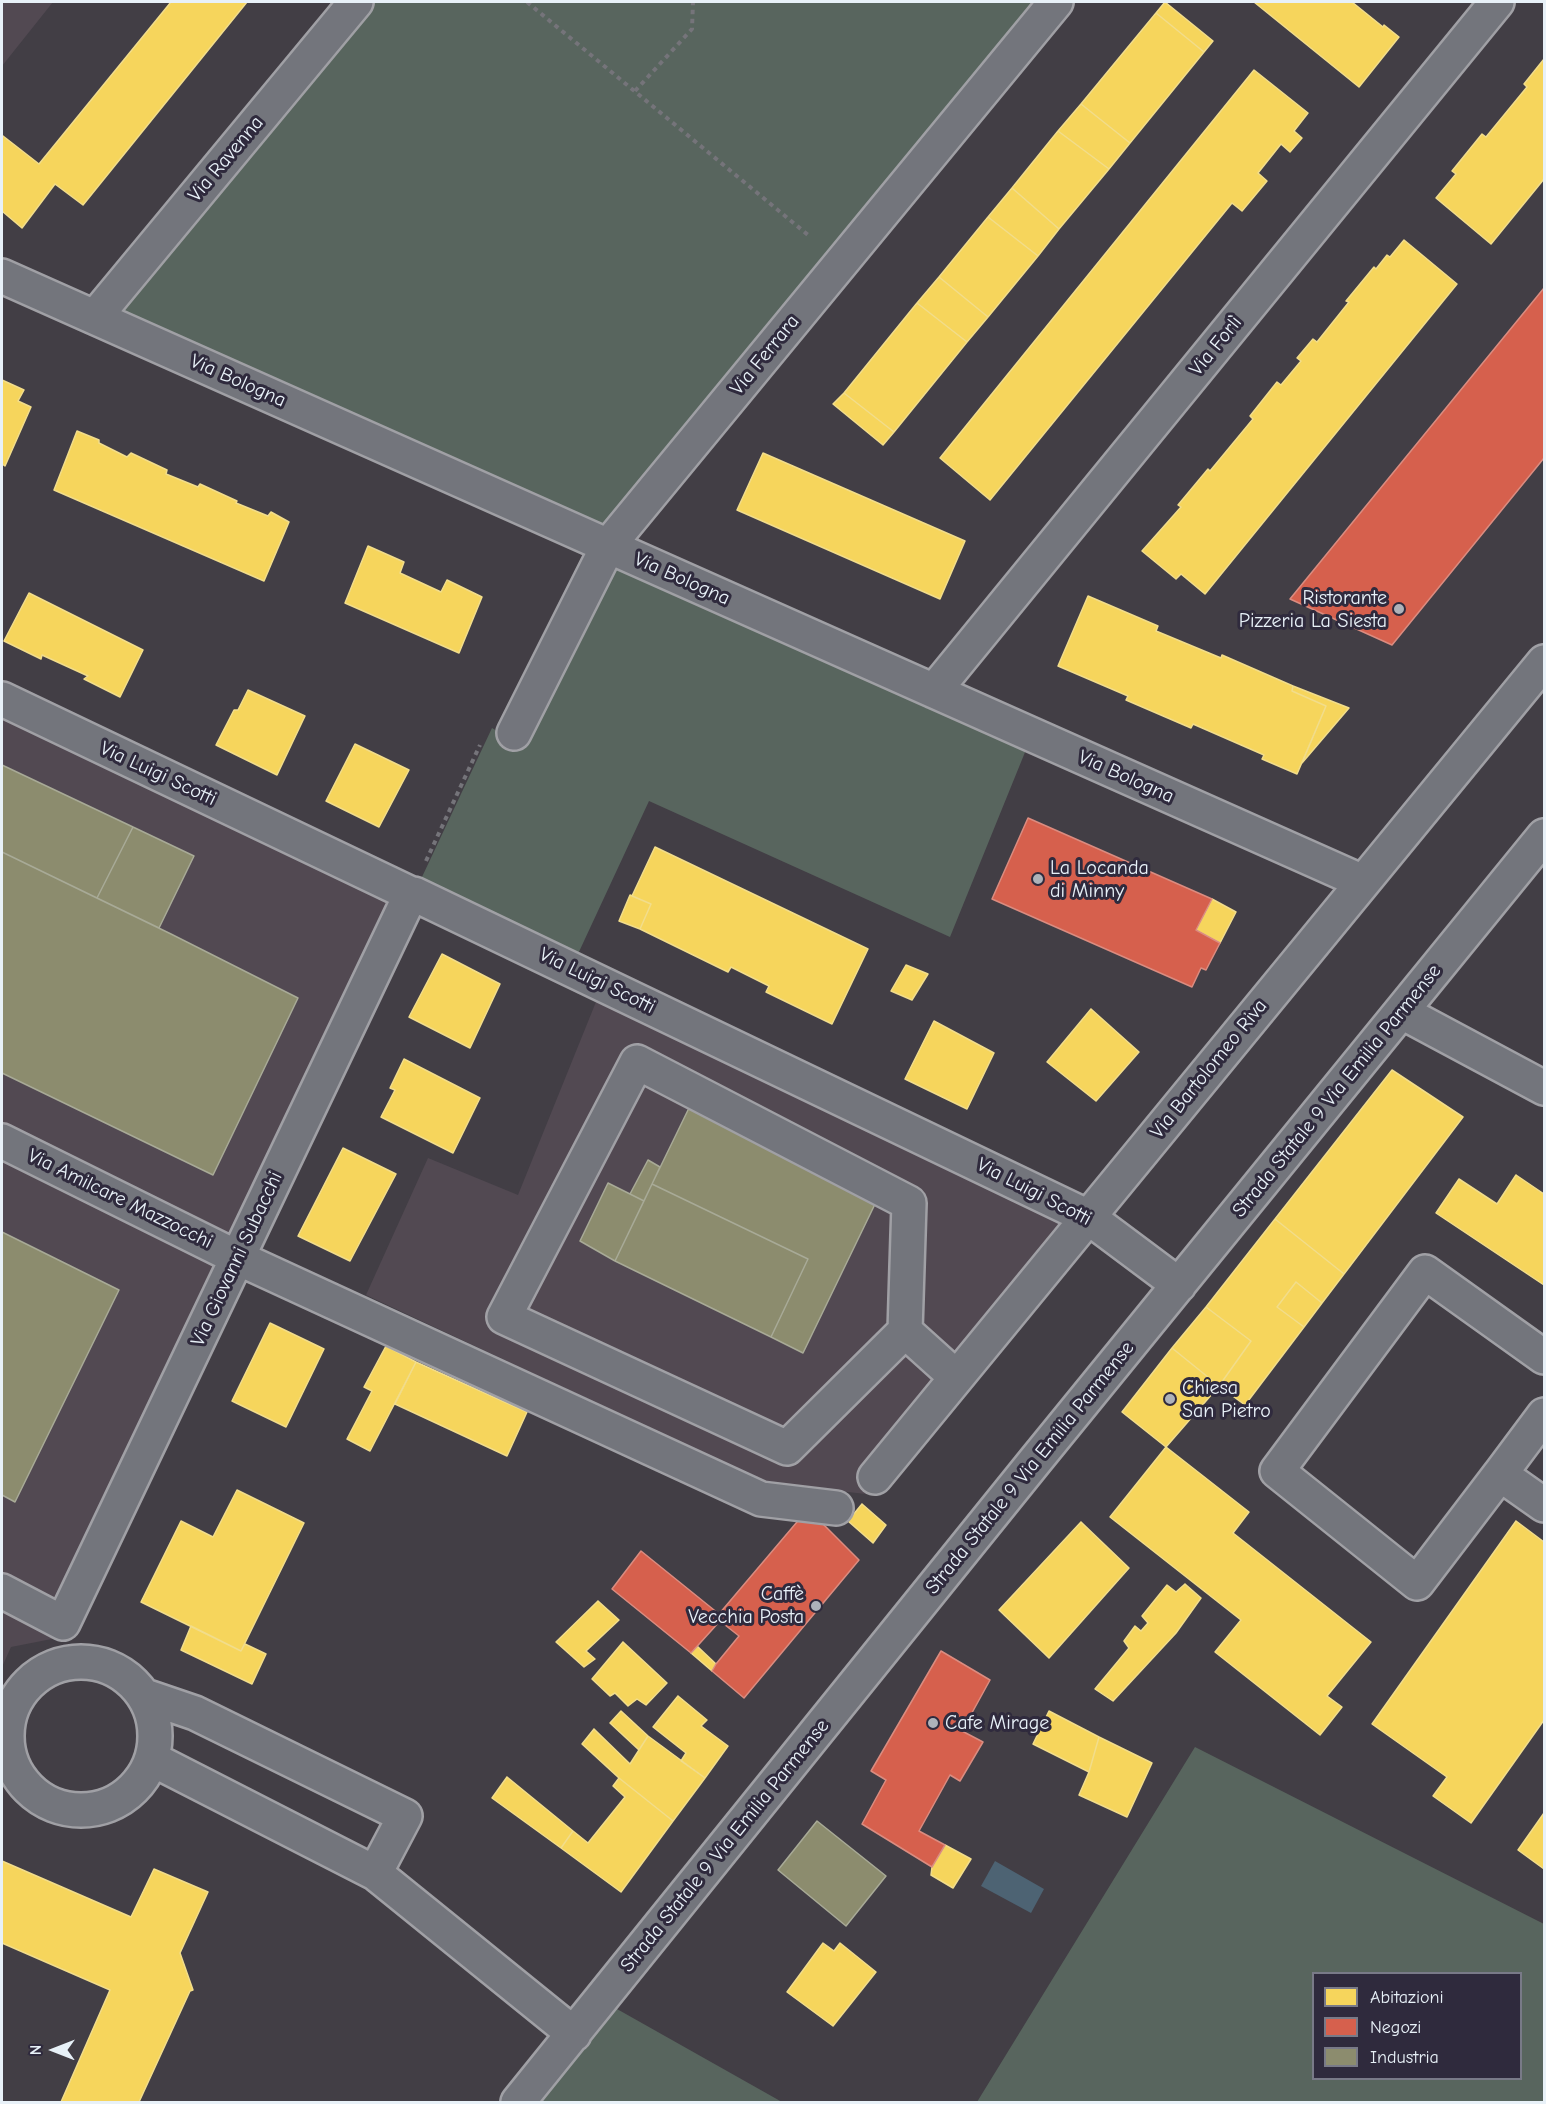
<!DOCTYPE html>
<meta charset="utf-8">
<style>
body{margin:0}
#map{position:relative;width:1546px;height:2104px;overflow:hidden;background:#423e45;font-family:"Comic Neue",sans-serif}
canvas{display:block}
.frame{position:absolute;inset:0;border:3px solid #e8f1f8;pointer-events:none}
.legend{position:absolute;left:1312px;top:1972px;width:210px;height:108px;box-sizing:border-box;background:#2f2a3d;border:2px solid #797a88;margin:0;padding:8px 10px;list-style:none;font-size:18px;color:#e8f1f8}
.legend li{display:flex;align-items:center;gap:12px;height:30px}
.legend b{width:30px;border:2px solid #797a88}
.north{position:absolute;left:24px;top:2020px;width:60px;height:60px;-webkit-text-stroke:4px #2f2a3d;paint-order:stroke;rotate:270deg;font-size:16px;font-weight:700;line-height:24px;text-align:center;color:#e8f1f8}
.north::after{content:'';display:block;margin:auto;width:21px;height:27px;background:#e8f1f8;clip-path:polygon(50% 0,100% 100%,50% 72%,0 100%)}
</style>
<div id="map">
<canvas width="1546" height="2104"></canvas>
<div class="frame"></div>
<ul class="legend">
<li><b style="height:16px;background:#f6d55c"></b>Abitazioni</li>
<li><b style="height:16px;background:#d6604d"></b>Negozi</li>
<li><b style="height:16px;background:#8c8c6e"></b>Industria</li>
</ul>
<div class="north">N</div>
</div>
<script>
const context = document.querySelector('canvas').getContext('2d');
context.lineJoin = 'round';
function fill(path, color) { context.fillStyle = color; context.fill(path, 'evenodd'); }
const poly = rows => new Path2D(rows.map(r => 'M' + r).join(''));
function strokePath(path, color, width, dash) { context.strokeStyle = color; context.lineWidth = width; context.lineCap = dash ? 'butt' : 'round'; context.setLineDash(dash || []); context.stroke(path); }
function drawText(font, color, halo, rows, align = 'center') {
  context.font = font + ' "Comic Neue",sans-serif'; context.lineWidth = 6; context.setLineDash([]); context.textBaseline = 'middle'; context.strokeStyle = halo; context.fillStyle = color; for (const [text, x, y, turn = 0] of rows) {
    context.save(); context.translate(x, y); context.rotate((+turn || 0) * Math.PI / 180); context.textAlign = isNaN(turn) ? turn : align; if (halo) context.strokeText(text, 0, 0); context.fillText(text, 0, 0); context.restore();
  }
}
const built = poly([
 [2,2,53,2,2,66],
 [2,701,414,894,72,1635,11,1647,2,1667],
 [602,987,1079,1216,866,1494,767,1483,366,1295,428,1158,518,1195]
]);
const green = poly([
 [359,2,1046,2,606,550,1032,735,950,937,649,801,571,969,414,894,492,728,512,740,606,551,98,316],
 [1195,1747,1544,1924,1544,2102,977,2102],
 [1314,1974,1520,1974,1520,2078,1314,2078],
 [601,2000,782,2102,518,2102]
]);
const water = poly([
 [995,1861,1044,1889,1031,1913,981,1886]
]);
const homes = poly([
 [171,2,247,2,83,205,55,184,22,228,2,211,2,138,3,136,39,164,171,2],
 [1165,2,1213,41,1204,52,1156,13,1165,2],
 [1254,2,1352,2,1383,27,1384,25,1399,37,1359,87,1254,2],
 [1156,13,1204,52,1130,143,1081,104,1156,13],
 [1544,59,1544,179,1491,244,1436,198,1456,174,1452,171,1482,134,1486,137,1527,87,1524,84,1544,59],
 [1254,70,1308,113,1294,131,1302,138,1290,152,1281,144,1258,173,1267,181,1242,211,1232,203,990,500,940,458,1254,70],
 [1081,104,1130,143,1109,169,1058,131,1081,104],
 [1058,131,1109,169,1059,229,1012,188,1058,131],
 [1012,188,1059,229,1038,256,988,217,1012,188],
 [988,217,1038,256,988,317,939,277,988,217],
 [1404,240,1457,284,1205,594,1181,574,1176,579,1142,551,1181,507,1178,505,1208,469,1210,471,1253,419,1250,416,1277,382,1281,385,1301,361,1297,358,1313,339,1317,342,1349,302,1346,301,1374,267,1376,269,1387,255,1390,257,1404,240],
 [939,277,988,317,967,342,917,303,939,277],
 [917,303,967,342,894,432,844,393,917,303],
 [2,380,24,390,18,401,31,407,5,466,2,464,2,380],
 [844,393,894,432,883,445,833,404,844,393],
 [77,431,99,440,99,443,127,457,131,453,167,470,166,474,198,487,200,484,237,501,236,503,268,516,271,512,289,522,264,581,54,490,77,431],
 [763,453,965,541,940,599,737,510,763,453],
 [368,546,404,562,400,573,441,592,447,580,482,597,459,653,345,603,368,546],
 [29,593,143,650,120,697,84,679,88,676,42,655,41,659,4,641,29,593],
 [1088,596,1158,626,1156,631,1221,658,1222,655,1293,686,1292,691,1326,706,1297,774,1262,759,1264,755,1193,724,1191,728,1126,700,1128,696,1058,666,1088,596],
 [1293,686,1349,708,1302,763,1326,706,1292,691,1293,686],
 [248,690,305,716,277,775,216,745,234,710,238,710,248,690],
 [355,744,409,770,379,827,326,801,355,744],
 [655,847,868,949,832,1024,766,992,769,986,731,967,728,972,640,929,651,904,632,896,655,847],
 [630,895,651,904,640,929,619,921,630,895],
 [1212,899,1236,912,1220,943,1196,930,1212,899],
 [442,954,500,984,470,1048,409,1017,442,954],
 [906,965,928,974,912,1000,891,991,906,965],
 [1091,1009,1139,1052,1096,1101,1047,1062,1091,1009],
 [934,1021,994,1053,967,1109,905,1079,934,1021],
 [404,1059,480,1098,453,1153,381,1117,395,1090,390,1088,404,1059],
 [1392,1070,1463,1117,1344,1274,1275,1219,1392,1070],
 [343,1148,396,1174,350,1261,298,1236,343,1148],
 [1516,1175,1544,1194,1544,1285,1436,1213,1459,1179,1497,1204,1516,1175],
 [1275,1219,1344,1274,1322,1303,1296,1282,1277,1307,1304,1327,1245,1405,1219,1386,1251,1341,1206,1307,1275,1219],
 [1296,1282,1322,1303,1304,1327,1277,1307,1296,1282],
 [1206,1307,1251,1341,1219,1386,1172,1348,1206,1307],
 [270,1323,324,1349,286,1427,232,1401,270,1323],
 [386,1346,416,1362,370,1451,347,1439,372,1391,364,1387,386,1346],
 [1172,1348,1219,1386,1166,1447,1122,1412,1172,1348],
 [416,1362,527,1412,507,1456,395,1404,416,1362],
 [1166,1447,1249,1512,1233,1533,1371,1642,1327,1696,1342,1707,1320,1735,1215,1652,1241,1620,1110,1517,1166,1447],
 [237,1490,304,1523,241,1651,141,1602,181,1521,213,1537,237,1490],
 [862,1504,886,1525,873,1543,848,1521,862,1504],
 [1516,1521,1544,1542,1544,1720,1471,1823,1433,1796,1447,1777,1372,1724,1516,1521],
 [1081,1522,1129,1568,1049,1658,999,1610,1081,1522],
 [1185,1584,1201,1598,1176,1633,1113,1701,1095,1689,1129,1648,1124,1641,1135,1626,1141,1631,1148,1623,1142,1616,1167,1585,1176,1592,1185,1584],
 [598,1601,619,1620,586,1651,595,1659,584,1667,556,1642,598,1601],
 [191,1626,241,1651,245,1644,266,1654,252,1684,181,1650,191,1626],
 [623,1642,667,1683,646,1705,637,1699,628,1706,615,1693,610,1696,592,1679,623,1642],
 [697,1646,716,1664,712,1671,691,1653,697,1646],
 [678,1696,707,1720,701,1726,728,1746,705,1778,681,1761,686,1753,653,1727,678,1696],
 [621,1711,648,1736,639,1750,610,1723,621,1711],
 [1049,1711,1099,1737,1089,1772,1033,1744,1049,1711],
 [594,1729,630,1764,648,1736,705,1778,673,1821,619,1778,582,1744,594,1729],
 [1099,1737,1152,1763,1127,1817,1079,1795,1089,1772,1099,1737],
 [507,1777,573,1831,561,1848,492,1798,507,1777],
 [619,1778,673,1821,621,1892,561,1848,573,1831,588,1843,625,1797,613,1786,619,1778],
 [1544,1813,1544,1869,1518,1850,1544,1813],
 [945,1845,971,1859,953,1888,931,1875,932,1867,945,1845],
 [2,1861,131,1917,154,1869,208,1892,180,1953,193,1990,190,1991,139,2102,61,2102,110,1990,2,1943,2,1861],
 [823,1943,834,1951,840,1943,876,1972,833,2026,787,1992,823,1943]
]);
const shops = poly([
 [1544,288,1544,458,1392,645,1290,599,1544,288],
 [1028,818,1212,899,1196,930,1220,943,1206,970,1201,968,1192,987,992,899,1028,818],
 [808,1509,859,1560,744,1698,712,1671,716,1664,739,1636,720,1621,691,1653,612,1589,641,1551,719,1614,808,1509],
 [941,1651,990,1680,962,1731,983,1742,960,1781,950,1775,919,1831,945,1845,932,1867,862,1824,886,1780,871,1771,941,1651]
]);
const industry = poly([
 [2,765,133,827,97,898,2,852,2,765],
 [133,827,194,856,159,928,97,898,133,827],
 [2,852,171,934,298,998,213,1175,2,1073,2,852],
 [689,1108,877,1200,803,1353,771,1337,808,1259,652,1184,689,1108],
 [648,1160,660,1167,644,1201,630,1194,648,1160],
 [608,1183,644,1201,615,1261,580,1241,608,1183],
 [652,1184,808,1259,771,1337,615,1261,652,1184],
 [2,1232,119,1290,15,1502,2,1495,2,1232],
 [817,1821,886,1876,846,1926,778,1870,817,1821]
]);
const path = poly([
 [527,2,808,235],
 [635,91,692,29,693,2],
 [426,861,480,745]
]);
const minor = poly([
 [2,276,1363,882],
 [95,317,356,2],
 [934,691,1497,2],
 [2,699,411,894,414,894,1088,1217,1179,1285],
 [514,733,608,546,1056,2],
 [1402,1012,1544,1088],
 [2,1141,238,1258,761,1499,836,1508],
 [905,1331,787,1448,504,1317,637,1062,909,1203,905,1331,956,1377],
 [1544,1415,1500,1474,1544,1505],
 [1500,1474,1417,1583,1277,1471,1425,1272,1544,1357],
 [875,1477,1544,662],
 [2,1591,63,1623,411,894],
 '7 1736a74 74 0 1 1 148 0a74 74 0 1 1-148 0Z',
 [145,1696,195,1713,405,1816,375,1873],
 [152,1759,375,1873,574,2034],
 [518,2102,1035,1461,1544,836]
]);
const markers = [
 [1399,609,6,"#aeb2b9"],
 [1038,879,6,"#aeb2b9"],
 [1170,1399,6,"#aeb2b9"],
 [816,1606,6,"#aeb2b9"],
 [933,1723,6,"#aeb2b9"]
];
const streetNames = [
 ["Via Ravenna",226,159,-50],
 ["Via Forlì",1216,346,-51],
 ["Via Ferrara",765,355,-51],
 ["Via Bologna",238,381,24],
 ["Via Bologna",682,579,24],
 ["Via Luigi Scotti",158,774,25],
 ["Via Bologna",1126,777,24],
 ["Via Luigi Scotti",597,981,26],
 ["Via Bartolomeo Riva",1209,1069,-51],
 ["Strada Statale 9 Via Emilia Parmense",1337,1091,-51],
 ["Via Luigi Scotti",1034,1192,27],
 ["Via Amilcare Mazzocchi",120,1199,26],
 ["Via Giovanni Subacchi",237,1259,-65],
 ["Strada Statale 9 Via Emilia Parmense",1030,1468,-51],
 ["Strada Statale 9 Via Emilia Parmense",725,1846,-51]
];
const poiNames = [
 ["Ristorante",1387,598,"right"],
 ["Pizzeria La Siesta",1387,621,"right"],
 ["La Locanda",1050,868],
 ["di Minny",1050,891],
 ["Chiesa",1182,1388],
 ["San Pietro",1182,1411],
 ["Caffè",804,1594,"right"],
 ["Vecchia Posta",804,1617,"right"],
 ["Cafe Mirage",945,1723]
];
fill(built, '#524952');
fill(green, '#58655e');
fill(water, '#4d6373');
fill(homes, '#f6d55c');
strokePath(homes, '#f2dd8b', 1.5);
fill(shops, '#d6604d');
strokePath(shops, '#db8c80', 1.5);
fill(industry, '#8c8c6e');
strokePath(industry, '#a8aa97', 1.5);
strokePath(minor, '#a0a0a5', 38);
strokePath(path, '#75747a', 4, [4.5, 4.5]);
strokePath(minor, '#73757c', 33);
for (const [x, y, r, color] of markers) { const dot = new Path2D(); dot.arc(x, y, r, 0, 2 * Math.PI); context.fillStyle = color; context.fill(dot); strokePath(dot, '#2f2a3d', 2); }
drawText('20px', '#e8f1f8', '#2f2a3d', streetNames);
drawText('20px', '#e8f1f8', '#2f2a3d', poiNames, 'left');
</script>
